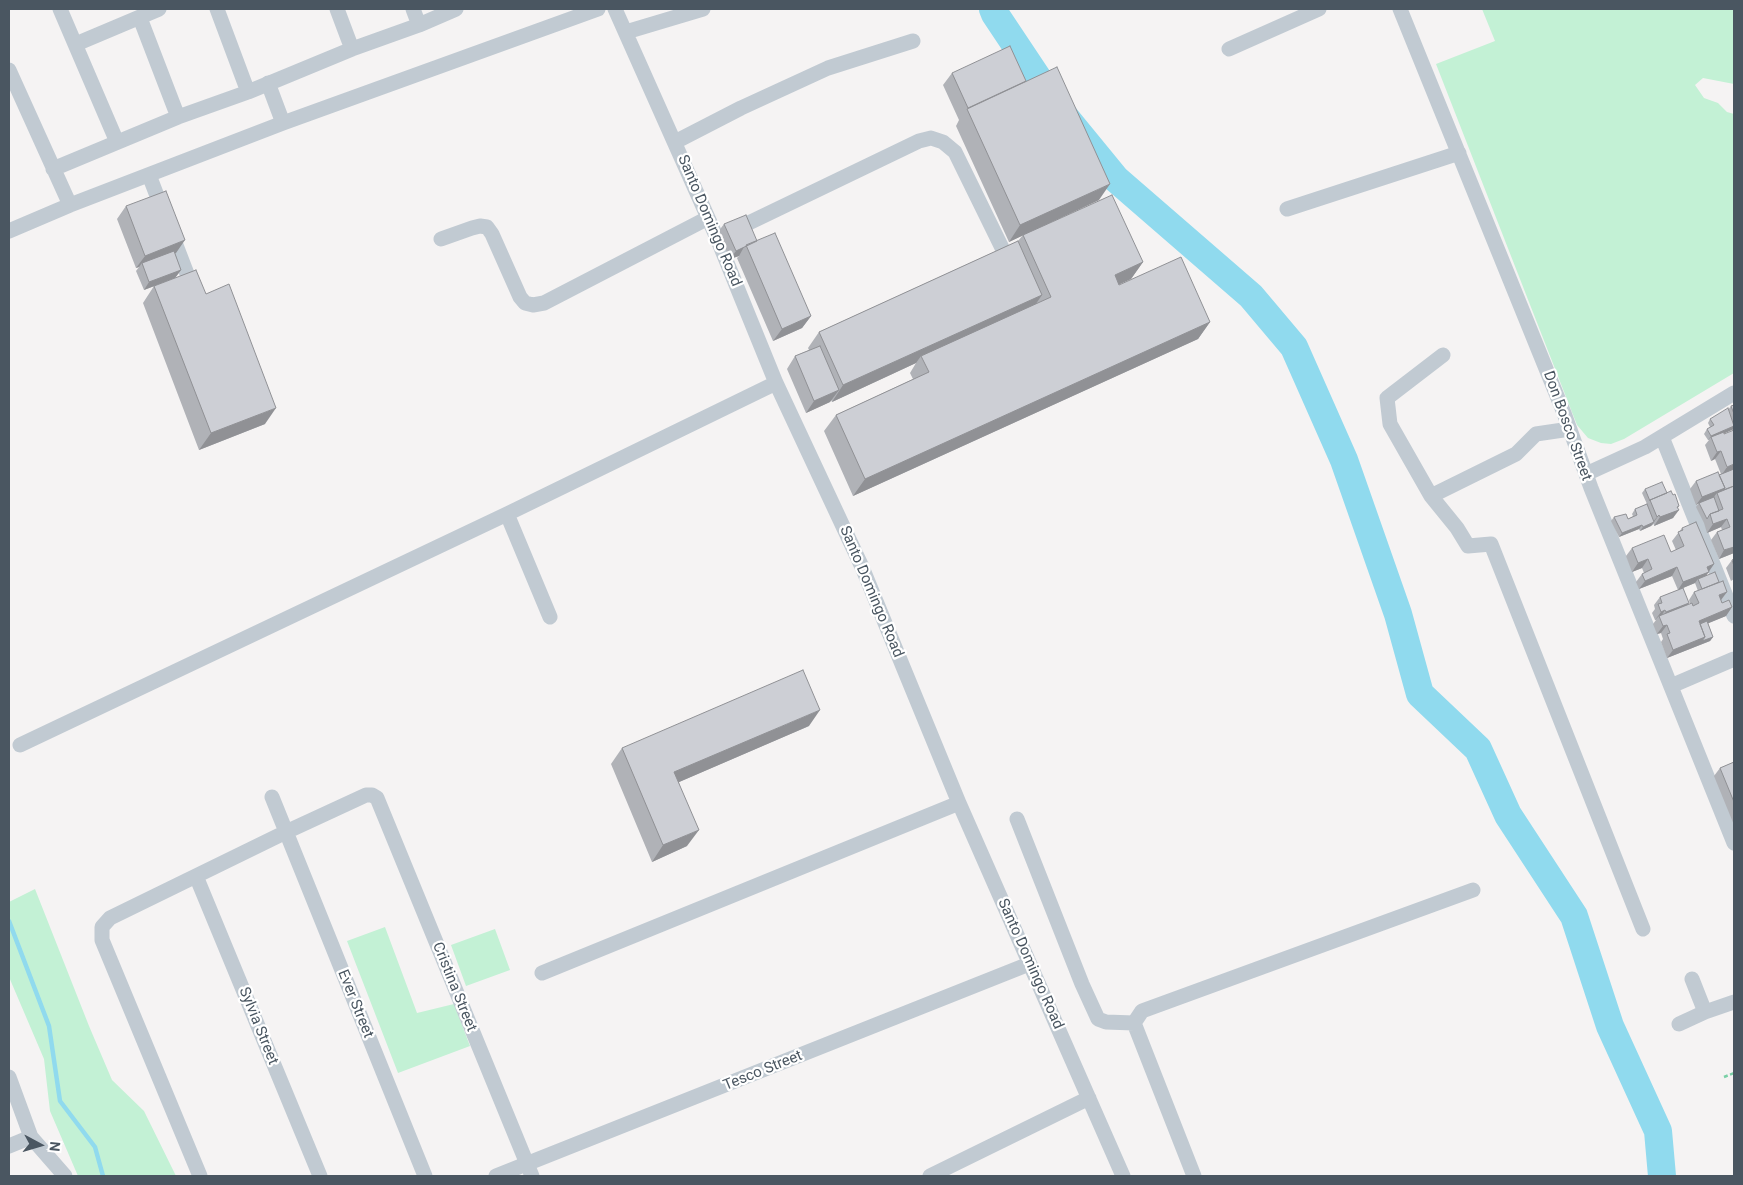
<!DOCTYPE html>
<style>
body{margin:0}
#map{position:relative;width:1743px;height:1185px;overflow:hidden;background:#f5f3f3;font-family:Roboto,sans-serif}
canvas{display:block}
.frame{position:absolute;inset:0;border:10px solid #4a5661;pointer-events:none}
.north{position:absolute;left:15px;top:1120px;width:50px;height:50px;-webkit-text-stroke:4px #fff;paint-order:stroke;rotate:96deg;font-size:14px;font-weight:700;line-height:20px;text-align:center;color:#4a5661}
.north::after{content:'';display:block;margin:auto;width:18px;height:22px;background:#4a5661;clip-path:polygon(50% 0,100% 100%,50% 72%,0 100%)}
</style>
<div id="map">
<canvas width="1743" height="1185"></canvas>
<div class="frame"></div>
<div class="north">N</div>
</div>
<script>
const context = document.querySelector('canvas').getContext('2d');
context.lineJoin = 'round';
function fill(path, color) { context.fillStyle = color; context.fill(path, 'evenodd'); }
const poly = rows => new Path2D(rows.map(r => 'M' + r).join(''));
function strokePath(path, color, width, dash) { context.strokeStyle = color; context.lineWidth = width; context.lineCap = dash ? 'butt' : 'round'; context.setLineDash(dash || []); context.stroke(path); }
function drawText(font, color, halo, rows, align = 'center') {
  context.font = font + ' Roboto,sans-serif'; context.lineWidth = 4.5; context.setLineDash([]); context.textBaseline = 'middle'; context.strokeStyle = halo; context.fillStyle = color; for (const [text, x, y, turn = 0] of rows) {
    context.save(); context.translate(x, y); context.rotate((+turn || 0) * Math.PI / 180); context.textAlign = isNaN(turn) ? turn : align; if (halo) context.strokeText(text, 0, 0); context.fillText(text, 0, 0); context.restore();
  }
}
const green = poly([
 [1482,9,1734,9,1734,84,1703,78,1695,85,1704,98,1718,103,1727,112,1734,114,1734,373,1624,439,1611,444,1601,443,1588,438,1577,425,1436,64,1495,41],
 [35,889,89,1026,112,1080,144,1111,176,1176,78,1176,50,1111,44,1059,9,977,9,902],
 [385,927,417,1013,454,1004,470,1046,398,1073,347,941],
 [495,929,510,970,466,986,451,945]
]);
const stream = poly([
 [9,921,49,1026,60,1101,95,1147,103,1176]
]);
const river = poly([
 [993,9,995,14,1057,107,1116,179,1251,296,1294,347,1344,460,1398,614,1420,694,1478,749,1508,815,1574,916,1610,1026,1658,1131,1662,1176]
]);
const path = poly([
 [1724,1077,1734,1073]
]);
const minor = poly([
 [60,9,117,142],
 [217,9,248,92],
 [337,9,352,49],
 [413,9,419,25],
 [615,9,717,238,776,383,862,567,959,803,1123,1176],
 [1400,9,1564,413,1591,488,1734,843],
 [140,18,178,117],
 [626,32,703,9],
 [76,44,159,9],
 [1229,49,1319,9],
 [9,70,70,205],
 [268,83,283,123],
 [675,142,741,108,828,68,913,41],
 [53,169,178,117,248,92,352,49,419,25,456,9],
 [149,175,194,292],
 [1287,209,1459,153],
 [9,231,70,205,283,123,598,9],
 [732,231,919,141,931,138,943,142,955,152,1007,258],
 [441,239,472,228,480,226,487,227,492,234,520,297,525,303,533,305,544,303,708,218],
 [1443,355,1387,398,1390,424,1431,496,1457,528,1468,546,1491,544,1643,929],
 [1662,437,1734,616],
 [1586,474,1645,447,1734,393],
 [1431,496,1516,454,1536,434,1570,429],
 [507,514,550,617],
 [1671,686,1734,659],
 [20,745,507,514,776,383],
 [272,797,425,1176],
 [1017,819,1082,984,1098,1019,1106,1022,1134,1023],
 [196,876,320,1176],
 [542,973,959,803],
 [1692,979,1705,1012],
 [1679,1024,1705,1012,1734,1002],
 [9,1077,31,1137,65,1176],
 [9,1146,31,1137],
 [200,1176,102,940,102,927,110,918,286,832,366,795,372,795,377,798,532,1176],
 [496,1176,1029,964],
 [930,1176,1089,1098],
 [1194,1176,1134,1023,1142,1011,1473,890]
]);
const wall = poly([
 [952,73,1026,81,1099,200,1047,224,1143,262,1131,279,1119,284,1119,285,1210,322,1198,339,853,496,824,431,836,415,913,379,910,373,916,363,832,402,831,400,830,402,806,413,787,369,795,356,809,350,808,348,819,332,1018,241,1023,235,1009,242,956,126,959,120,943,85],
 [126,206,176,253,175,253,181,270,175,278,144,290,136,271,139,267,136,268,117,219],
 [724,224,757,241,811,316,802,328,773,341,737,258,739,256,730,259,718,232],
 [154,286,206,294,265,424,199,450,143,303],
 [1734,405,1734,429,1724,433,1734,553,1719,559,1711,540,1717,532,1722,530,1721,527,1707,533,1704,523,1696,507,1698,504,1696,505,1690,489,1696,481,1721,474,1715,459,1711,461,1705,445,1709,440,1708,440,1704,434,1707,429,1710,427,1708,423,1710,419,1728,410,1731,406],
 [1645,489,1667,493,1678,508,1673,518,1654,526,1654,524,1651,526,1640,531,1639,529,1619,537,1611,521,1614,517,1628,519,1633,516,1632,514,1635,509,1647,504,1642,493],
 [1682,528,1714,564,1706,576,1722,603,1732,607,1726,616,1708,623,1713,637,1710,641,1667,658,1661,642,1663,639,1661,633,1657,634,1653,624,1656,620,1655,620,1652,613,1655,609,1654,605,1660,597,1678,590,1672,576,1639,589,1636,582,1642,574,1644,573,1642,568,1632,572,1626,556,1632,548,1671,552,1676,550,1672,541],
 [1695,583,1698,591,1694,592,1689,600,1690,604,1688,605,1683,588],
 [1734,559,1734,579,1731,581,1726,568,1732,560],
 [809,726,679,782,687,846,652,862,611,764,622,748],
 [1734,762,1734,825,1714,776,1720,768]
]);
const shadedWall = poly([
 [1110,184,1099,200,1009,242,1020,225],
 [185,240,176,253,143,266,142,263,139,267,136,268,145,256],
 [744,247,739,256,730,259,736,251],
 [1143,262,1131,279,1103,292,1115,275],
 [181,270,175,278,144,290,149,282],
 [1042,295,1031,311,921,356,916,363,832,402,843,385],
 [811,316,802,328,773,341,782,329],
 [1210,322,1198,339,853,496,865,479],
 [839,390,830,402,806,413,814,401],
 [276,408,265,424,199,450,211,433],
 [1734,426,1734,429,1712,439,1711,437,1708,440,1711,436],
 [1721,451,1715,459,1711,461,1717,452],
 [1734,464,1734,470,1721,476,1727,467],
 [1725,488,1719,496,1717,493,1712,499,1699,503,1696,505,1702,497],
 [1679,506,1676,511,1679,510,1673,518,1654,526,1660,517],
 [1659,515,1651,526,1640,531,1643,527,1652,523,1657,517],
 [1727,519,1721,527,1707,533,1713,524],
 [1642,525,1639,529,1619,537,1622,533],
 [1734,547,1734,553,1719,559,1724,550],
 [1648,559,1642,568,1632,572,1638,563],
 [1714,564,1703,580,1698,579,1695,583,1678,590,1683,582,1707,567],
 [1677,567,1672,576,1639,589,1645,581],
 [1727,592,1721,600,1713,604,1719,595],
 [1689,603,1683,612,1660,620,1666,612],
 [1732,607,1726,616,1697,628,1699,621],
 [1665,610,1660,618,1659,616,1655,620,1661,612],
 [1667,625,1661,633,1657,634,1663,626],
 [1705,637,1713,637,1710,641,1667,658,1673,650],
 [820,710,809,726,663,789,674,772],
 [699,830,687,846,652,862,663,845]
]);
const building = poly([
 [1010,46,1026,81,968,108,952,73,1010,46],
 [1057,67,1110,184,1020,225,967,109,1057,67],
 [166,191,185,240,145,256,126,206,166,191],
 [1112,195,1143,262,1115,275,1119,285,1181,257,1210,322,865,479,836,415,929,372,921,356,1051,297,1023,235,1112,195],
 [746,215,757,241,736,251,724,224,746,215],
 [775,233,811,316,782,329,746,245,775,233],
 [1018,241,1042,295,843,385,819,332,1018,241],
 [174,251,181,270,149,282,142,263,174,251],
 [196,270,206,294,229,284,276,408,211,433,154,286,196,270],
 [820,346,839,390,814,401,795,356,820,346],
 [1734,405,1734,414,1731,406,1734,405],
 [1728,408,1734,426,1711,436,1707,429,1714,425,1710,419,1728,408],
 [1734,430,1734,464,1727,467,1721,451,1717,452,1711,437,1724,432,1724,434,1734,430],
 [1734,469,1734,486,1723,490,1725,488,1719,475,1734,469],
 [1718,472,1725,488,1702,497,1696,481,1718,472],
 [1662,482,1667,493,1650,500,1650,501,1645,489,1662,482],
 [1734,486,1734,547,1724,550,1717,532,1730,527,1727,519,1713,524,1710,514,1723,509,1717,493,1734,486],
 [1671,491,1673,495,1675,494,1679,506,1677,507,1679,510,1660,517,1659,515,1657,517,1650,500,1671,491],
 [1714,497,1719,511,1710,514,1707,519,1699,503,1714,497],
 [1647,504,1654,522,1643,527,1642,525,1622,533,1614,517,1626,514,1628,519,1637,515,1635,509,1647,504],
 [1696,522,1714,564,1707,567,1709,572,1683,582,1677,567,1645,581,1642,574,1652,569,1648,559,1638,563,1632,548,1664,535,1671,552,1684,546,1678,532,1683,530,1682,528,1696,522],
 [1734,559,1734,566,1732,560,1734,559],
 [1715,572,1719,582,1702,589,1698,579,1715,572],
 [1723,581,1727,592,1719,595,1722,603,1729,600,1732,607,1699,621,1705,637,1673,650,1667,634,1670,633,1667,625,1663,626,1659,616,1692,603,1693,606,1699,603,1694,592,1723,581],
 [1683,588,1689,603,1666,612,1665,610,1661,612,1658,604,1662,603,1660,597,1683,588],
 [1707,621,1713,637,1702,641,1705,637,1700,624,1707,621],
 [803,670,820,710,674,772,699,830,663,845,622,748,803,670],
 [1734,762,1734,802,1720,768,1734,762]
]);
const streetNames = [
 ["Santo Domingo Road",709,221,67],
 ["Don Bosco Street",1567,426,70],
 ["Santo Domingo Road",871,592,67],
 ["Santo Domingo Road",1030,964,66],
 ["Cristina Street",454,987,68],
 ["Ever Street",355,1004,68],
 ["Sylvia Street",258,1026,68],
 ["Tesco Street",763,1071,-22]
];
fill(green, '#c3f1d5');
strokePath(stream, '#90daee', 4.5);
strokePath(river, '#90daee', 28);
strokePath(path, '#7ad0a6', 2.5, [4, 2.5]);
strokePath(minor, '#c1cad2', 15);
fill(wall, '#b0b2b7');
fill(shadedWall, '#909195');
fill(building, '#cdcfd5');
strokePath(building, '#909195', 1);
drawText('15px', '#4a5661', '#fff', streetNames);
</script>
